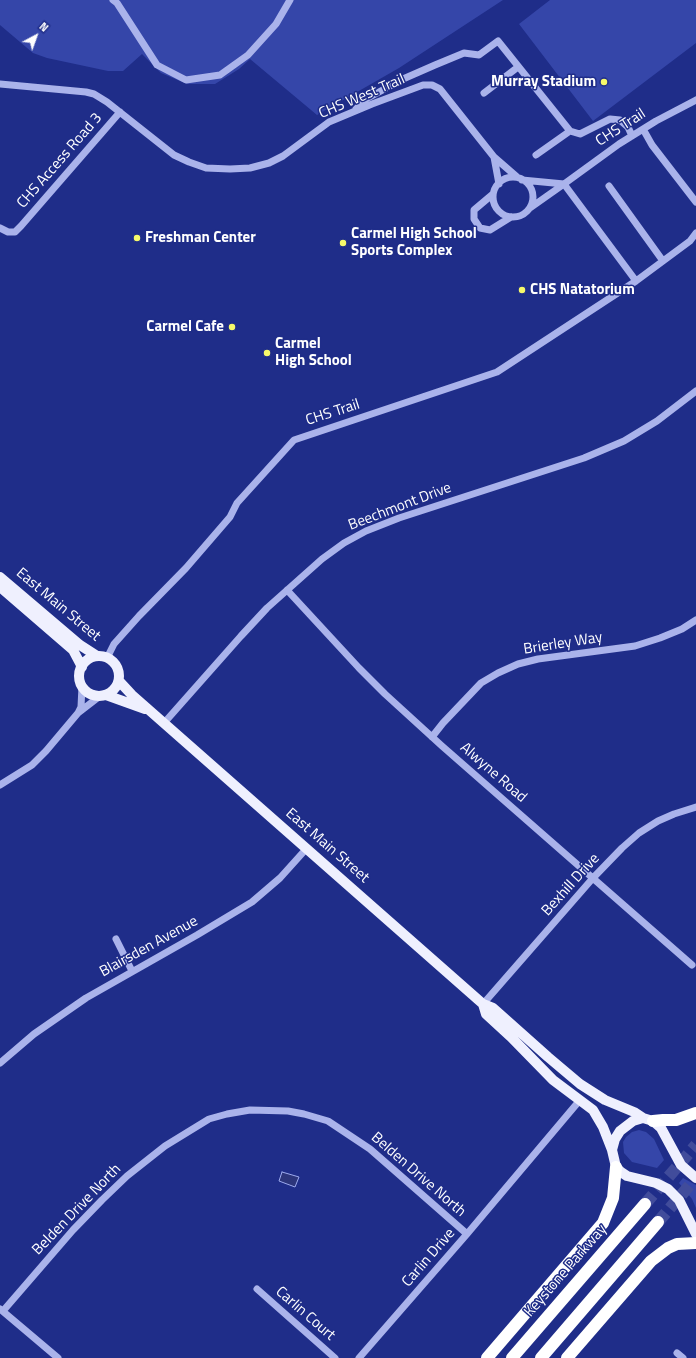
<!DOCTYPE html>
<style>
body{margin:0}
#map{position:relative;width:696px;height:1358px;overflow:hidden;background:#1f2d89;font-family:"Titillium Web",sans-serif}
canvas{display:block}
.north{position:absolute;left:16px;top:16px;width:40px;height:40px;-webkit-text-stroke:3px #1f2d89;paint-order:stroke;rotate:41deg;font-size:11px;font-weight:700;line-height:16px;text-align:center;color:#fff}
.north::after{content:'';display:block;margin:auto;width:14px;height:18px;background:#fff;clip-path:polygon(50% 0,100% 100%,50% 72%,0 100%)}
</style>
<div id="map">
<canvas width="696" height="1358"></canvas>
<div class="north">N</div>
</div>
<script>
const context = document.querySelector('canvas').getContext('2d');
context.lineJoin = 'round';
function fill(path, color) { context.fillStyle = color; context.fill(path, 'evenodd'); }
const poly = rows => new Path2D(rows.map(r => 'M' + r).join(''));
function strokePath(path, color, width, dash) { context.strokeStyle = color; context.lineWidth = width; context.lineCap = dash ? 'butt' : 'round'; context.setLineDash(dash || []); context.stroke(path); }
function drawText(font, color, halo, rows, align = 'center') {
  context.font = font + ' "Titillium Web",sans-serif'; context.lineWidth = 3; context.setLineDash([]); context.textBaseline = 'middle'; context.strokeStyle = halo; context.fillStyle = color; for (const [text, x, y, turn = 0] of rows) {
    context.save(); context.translate(x, y); context.rotate((+turn || 0) * Math.PI / 180); context.textAlign = isNaN(turn) ? turn : align; if (halo) context.strokeText(text, 0, 0); context.fillText(text, 0, 0); context.restore();
  }
}
const green = poly([
 [0,0,503,0,399,68,317,115,250,59,239,69,215,84,187,84,161,73,142,54,123,71,108,71,47,58,33,53,0,25],
 [550,0,696,0,696,43,593,121,519,24],
 [639,1130,646,1132,654,1139,664,1160,657,1168,632,1162,624,1153,623,1142,626,1137,632,1132],
 [683,1178,696,1185,696,1208,692,1199,679,1183]
]);
const water = poly([
 [282,1172,299,1177,295,1187,279,1181,282,1172]
]);
const highwayTunnel = poly([
 [645,1204,696,1145],
 [658,1222,696,1178]
]);
const minor = poly([
 [113,0,117,3,157,65,186,80,220,75,248,55,276,24,290,0],
 [0,84,86,92,94,94,107,102,174,155,189,162,206,168,230,169,250,168,269,163,283,156,329,122,372,104,423,85,432,85,440,89,494,157,517,177],
 [484,93,518,67],
 [356,109,366,99,403,79,435,65,464,53,479,55,498,41,570,131,580,134,610,119,620,120,628,127,632,136],
 [643,129,652,145,696,202],
 [536,155,570,131],
 [494,157,499,184],
 '493 197a20 20 0 1 1 40 0a20 20 0 1 1-40 0Z',
 [522,180,564,184,530,208],
 [609,186,663,261],
 [493,194,474,210,474,219,480,228,490,230,511,217],
 [0,228,8,232,15,232,21,226,120,112],
 [636,281,564,184,619,144,656,121,696,100],
 [287,590,359,668,385,694,442,746,692,965],
 [107,658,114,644,139,616,186,568,230,517,237,503,294,440,497,372,636,281,690,241,696,233],
 [78,713,81,707,82,686],
 [164,723,241,636,267,608,322,559,344,543,366,531,399,518,584,458,624,441,657,421,696,391],
 [432,737,443,723,481,683,498,673,518,664,538,659,635,646,660,638,682,629,696,620],
 [0,785,32,765,46,751,78,713,100,696],
 [116,939,132,971],
 [483,1004,593,878,622,848,639,833,658,821,674,814,696,807],
 [0,1063,34,1034,86,998,197,935,252,902,280,878,307,848],
 [257,1289,335,1358],
 [0,1309,58,1358],
 [3,1311,73,1230,102,1200,127,1176,165,1146,209,1119,227,1114,250,1110,288,1111,304,1114,328,1121,370,1149,467,1234],
 [677,1353,683,1358],
 [359,1358,467,1234,580,1100]
]);
const major = poly([
 [0,577,80,645,97,656],
 [0,587,73,650,82,667],
 '79 676a20 20 0 1 1 40 0a20 20 0 1 1-40 0Z',
 [119,681,132,695,483,1004,493,1008,548,1057,580,1084,605,1100,634,1112,643,1118],
 [106,695,145,709],
 [483,1004,486,1014,511,1037,553,1080,593,1110,603,1127,612,1150],
 [696,1178,681,1165,661,1128,653,1121,643,1118,633,1121,620,1131,615,1139,612,1150,616,1167,621,1172,627,1176,656,1183,668,1189,679,1200,696,1234]
]);
const highway = poly([
 [653,1121,663,1120,676,1120,696,1113],
 [487,1358,603,1223,613,1198,616,1167],
 [512,1358,645,1204],
 [541,1358,658,1222],
 [567,1358,651,1261,668,1248,677,1244,696,1243]
]);
const markers = [
 [604,82,4,"#f7f96a"],
 [137,238,4,"#f7f96a"],
 [343,243,4,"#f7f96a"],
 [522,290,4,"#f7f96a"],
 [232,327,4,"#f7f96a"],
 [267,353,4,"#f7f96a"]
];
const poiNames = [
 ["Murray Stadium",596,82,"right"],
 ["Carmel High School",351,234],
 ["Sports Complex",351,251],
 ["Freshman Center",145,238],
 ["CHS Natatorium",530,290],
 ["Carmel Cafe",224,327,"right"],
 ["Carmel",275,344],
 ["High School",275,361]
];
const streetNames = [
 ["CHS West Trail",362,97,-23],
 ["CHS Trail",621,128,-33],
 ["CHS Access Road 3",60,161,-49],
 ["CHS Trail",333,413,-18],
 ["Beechmont Drive",400,507,-21],
 ["East Main Street",58,605,40],
 ["Brierley Way",563,644,-9],
 ["Alwyne Road",493,773,41],
 ["East Main Street",327,846,41],
 ["Bexhill Drive",571,885,-48],
 ["Blairsden Avenue",149,947,-29],
 ["Belden Drive North",418,1175,41],
 ["Belden Drive North",77,1210,-46],
 ["Carlin Drive",429,1258,-49],
 ["Keystone Parkway",566,1271,-49],
 ["Carlin Court",305,1314,41]
];
fill(green, '#3546a9');
fill(water, '#2c357b');
strokePath(water, '#9daaed', 1);
strokePath(highwayTunnel, '#414c9b', 12, [12, 6]);
strokePath(minor, '#aab3eb', 7);
strokePath(major, '#eff0fe', 10);
strokePath(highway, '#fff', 12);
for (const [x, y, r, color] of markers) { const dot = new Path2D(); dot.arc(x, y, r, 0, 2 * Math.PI); context.fillStyle = color; context.fill(dot); strokePath(dot, '#1f2d89', 1.5); }
drawText('bold 15px', '#fff', '#1f2d89', poiNames, 'left');
drawText('15px', '#fff', '#1f2d89', streetNames);
</script>
